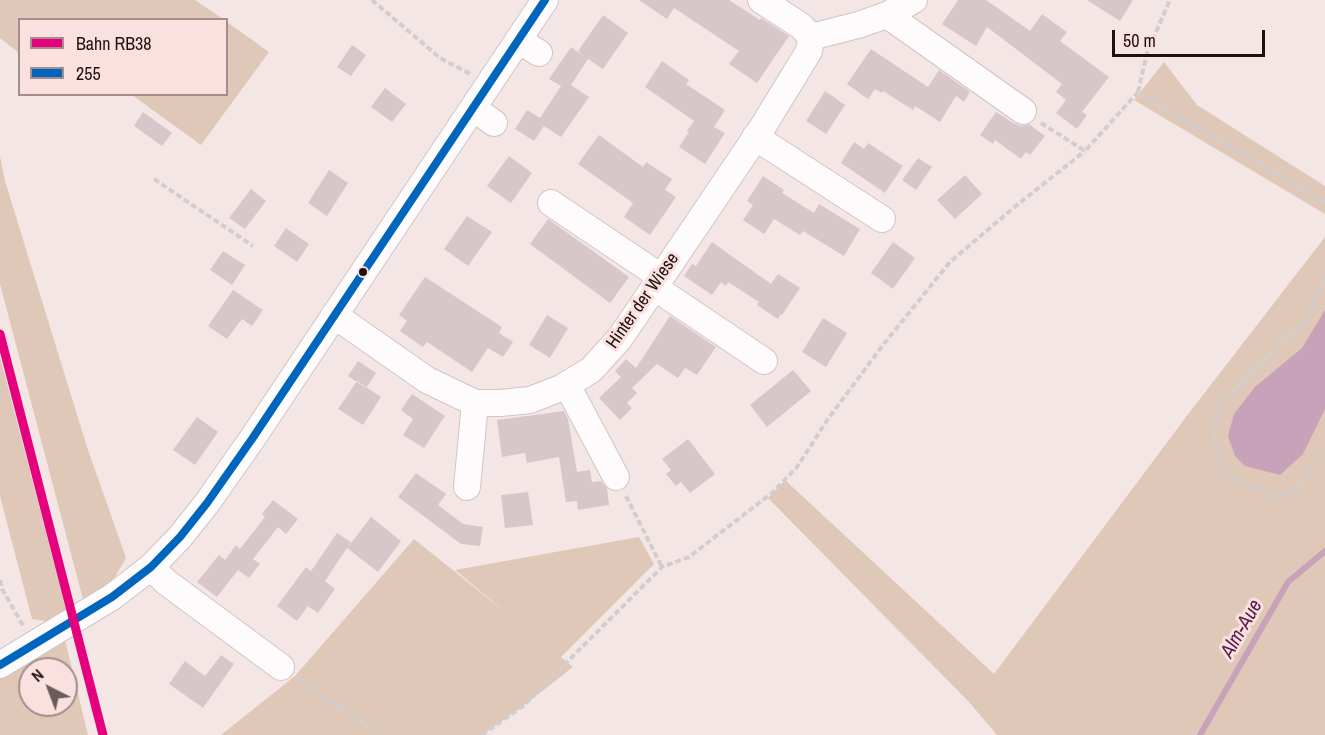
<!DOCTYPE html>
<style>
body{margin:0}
#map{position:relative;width:1325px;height:735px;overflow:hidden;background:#f4e6e5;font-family:"Archivo Narrow",sans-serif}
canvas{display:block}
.legend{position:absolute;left:18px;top:18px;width:210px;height:78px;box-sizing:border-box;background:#fae1df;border:2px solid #a28e8c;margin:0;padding:8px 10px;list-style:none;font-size:18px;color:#1f1110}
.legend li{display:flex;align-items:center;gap:12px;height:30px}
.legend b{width:30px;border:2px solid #a28e8c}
.north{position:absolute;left:18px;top:657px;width:60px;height:60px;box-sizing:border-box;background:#fae1df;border:2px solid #a28e8c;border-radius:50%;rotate:318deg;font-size:16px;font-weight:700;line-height:24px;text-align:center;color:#1f1110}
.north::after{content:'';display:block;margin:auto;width:21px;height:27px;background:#6a5c5b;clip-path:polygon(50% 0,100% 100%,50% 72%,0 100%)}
.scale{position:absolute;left:1112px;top:30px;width:153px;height:27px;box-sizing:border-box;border:3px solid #1f1110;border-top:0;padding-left:8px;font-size:18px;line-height:21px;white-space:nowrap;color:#1f1110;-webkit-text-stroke:4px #fae1df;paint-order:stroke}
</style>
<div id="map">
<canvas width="1325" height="735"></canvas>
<ul class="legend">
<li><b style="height:8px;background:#e5007d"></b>Bahn RB38</li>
<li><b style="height:8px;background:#0065bd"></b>255</li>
</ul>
<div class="north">N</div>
<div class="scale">50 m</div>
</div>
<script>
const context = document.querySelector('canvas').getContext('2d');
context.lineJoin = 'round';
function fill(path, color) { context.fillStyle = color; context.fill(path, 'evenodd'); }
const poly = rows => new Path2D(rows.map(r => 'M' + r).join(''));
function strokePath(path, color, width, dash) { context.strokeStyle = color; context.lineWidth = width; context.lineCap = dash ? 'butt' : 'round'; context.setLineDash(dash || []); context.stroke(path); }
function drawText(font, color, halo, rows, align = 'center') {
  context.font = font + ' "Archivo Narrow",sans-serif'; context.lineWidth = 6; context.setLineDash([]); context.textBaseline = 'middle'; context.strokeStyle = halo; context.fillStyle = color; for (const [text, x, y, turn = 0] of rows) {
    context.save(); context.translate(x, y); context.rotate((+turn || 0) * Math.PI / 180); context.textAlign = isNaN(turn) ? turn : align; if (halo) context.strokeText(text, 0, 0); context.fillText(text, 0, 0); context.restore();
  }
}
const green = poly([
 [0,0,195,0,223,19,20,20,19,53,0,38],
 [227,22,269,52,201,145,132,95,226,94],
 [1164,62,1197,105,1325,186,1325,214,1134,100],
 [0,156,5,181,87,447,126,558,105,594,85,607,0,284],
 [1325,237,1325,735,997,735,969,702,768,498,785,480,994,674,1189,413],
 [0,357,67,613,52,622,32,619,0,496],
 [639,537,654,564,561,657,573,667,523,706,482,735,221,735,295,676,414,539,510,616,455,570],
 [65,640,88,735,0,735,0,677],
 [30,669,66,669,66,705,30,705]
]);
const water = poly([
 [1325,310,1325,409,1303,454,1280,475,1245,466,1235,456,1228,436,1234,414,1255,387,1302,348]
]);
const stream = poly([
 [1200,735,1288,582,1325,551]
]);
const building = poly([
 [639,0,729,0,760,20,761,18,789,36,757,83,729,64,739,51,674,8,667,19],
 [958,0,986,0,1030,31,1042,14,1067,32,1060,41,1109,77,1082,112,1087,115,1077,129,1056,113,1066,100,1056,92,1062,84,987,27,976,46,942,24],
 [1087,0,1133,0,1120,21],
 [603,15,628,33,603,69,588,59,571,85,589,97,561,137,544,126,534,141,515,129,527,110,540,118,561,86,549,79,571,47,586,58,578,51],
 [352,45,366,55,351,76,337,67],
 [871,49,928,87,939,70,970,92,964,102,956,96,940,122,915,106,913,110,883,91,882,93,875,89,868,99,847,84],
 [662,61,689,80,686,84,725,110,714,127,725,133,705,164,679,147,689,132,687,131,694,121,645,87],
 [385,88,406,104,392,122,371,107],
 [825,91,845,105,826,134,806,121],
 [143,112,172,133,162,146,134,126],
 [996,112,1015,124,1022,126,1029,124,1045,136,1030,155,1026,152,1021,159,995,140,993,144,980,135],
 [599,135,643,167,646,162,672,179,665,190,676,197,650,235,624,217,633,203,578,164],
 [854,142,864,149,868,143,903,166,885,193,841,163],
 [509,156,532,173,511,203,487,186],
 [918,158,932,167,916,190,902,180],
 [329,170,348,183,327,216,308,203],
 [965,175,982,194,955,219,937,200],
 [763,176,784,190,782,193,814,213,819,204,860,229,844,256,803,231,800,235,774,219,764,234,743,220,753,205,747,201],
 [251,189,266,201,245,229,229,218],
 [467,216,492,232,468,266,444,249],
 [548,219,629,277,610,303,530,244],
 [286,228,309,244,297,262,274,246],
 [712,242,771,284,778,274,800,288,782,315,781,314,778,319,757,305,759,302,728,282,726,286,721,282,712,295,684,276,692,264,696,266],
 [893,242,915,258,893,289,871,273],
 [223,251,245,265,232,285,210,270],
 [425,277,502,327,499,333,513,342,503,357,488,348,472,372,427,342,423,347,400,331,407,321,399,315],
 [233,290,263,310,252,326,242,319,227,339,208,326],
 [547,315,568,328,550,358,529,345],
 [670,316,716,347,697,375,685,368,678,378,657,364,632,388,637,393,627,403,632,408,620,420,599,398,621,377,615,371,626,359,636,368],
 [823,318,847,333,826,367,802,352],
 [358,361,376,373,366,388,348,376],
 [793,370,811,391,767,427,750,405],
 [357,381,381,397,363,425,338,409],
 [412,394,445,416,424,448,403,435,413,419,401,410],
 [564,411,568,419,577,472,590,470,592,482,601,481,607,488,609,505,578,510,577,501,566,502,559,457,527,463,525,453,502,457,497,420],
 [197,417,218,432,195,465,173,450],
 [688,439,715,474,690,493,681,482,676,486,666,474,671,470,662,459],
 [416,473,446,494,438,505,463,524,483,527,480,546,461,544,398,497],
 [528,492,533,525,505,528,501,495],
 [273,500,298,519,286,534,278,527,253,559,260,564,249,578,238,570,217,597,197,582,219,555,225,560,236,545,240,549,265,517,262,514],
 [371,517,401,541,378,572,347,548,325,581,335,589,318,613,308,606,297,621,277,606,306,567,311,571,337,533,351,542,348,547],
 [221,655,234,664,203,708,169,684,185,661,205,676]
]);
const path = poly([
 [372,0,440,58,470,74],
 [1138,92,1147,53,1170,0],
 [1041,123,1085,151,1138,92,1325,202],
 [154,179,253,246],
 [1325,279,1304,322,1240,384,1222,406,1213,435,1227,474,1274,498,1299,486,1325,452],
 [626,496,662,567],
 [0,580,2,589,24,627],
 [299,679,380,735],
 [482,735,523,706,662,567,689,557,772,493,797,467,828,419,883,345,950,262,1017,205,1085,151]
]);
const minor = poly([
 [887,15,1023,111],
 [811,37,858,25,887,15,914,0],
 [518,40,539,53],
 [473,108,494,123],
 [755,137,882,219],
 [551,203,661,277],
 [654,287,764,361],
 [334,315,427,380,475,403,500,403,530,400,561,388,591,370,620,338,762,128,809,51,811,37,801,26,761,0],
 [567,385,616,477],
 [467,487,475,403],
 [151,567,166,582,281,667],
 [0,665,112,597,151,567,180,537,207,503,252,439,545,0]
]);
const bus1 = poly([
 [0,665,112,597,151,567,180,537,207,503,252,439,545,0]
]);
const rail1 = poly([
 [0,334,103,735]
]);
const markers = [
 [363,272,5,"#1f1110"]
];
const streetNames = [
 ["Hinter der Wiese",643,301,-55]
];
const waterNames = [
 ["Alm-Aue",1242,629,-60]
];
fill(green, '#dfc8b7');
fill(water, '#c8a2b8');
strokePath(stream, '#c8a2b8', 6);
fill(building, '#d8c7ca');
strokePath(minor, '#d2c4c3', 28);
strokePath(path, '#d3cece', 4, [6, 3]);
strokePath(minor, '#fdfbfb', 26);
strokePath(bus1, '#0065bd', 8);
strokePath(rail1, '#e5007d', 9);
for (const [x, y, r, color] of markers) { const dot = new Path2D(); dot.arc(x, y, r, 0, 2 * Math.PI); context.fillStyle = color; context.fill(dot); strokePath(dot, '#fae1df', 2); }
drawText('18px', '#1f1110', '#fae1df', streetNames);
drawText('italic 20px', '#571c48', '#fae1df', waterNames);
</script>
